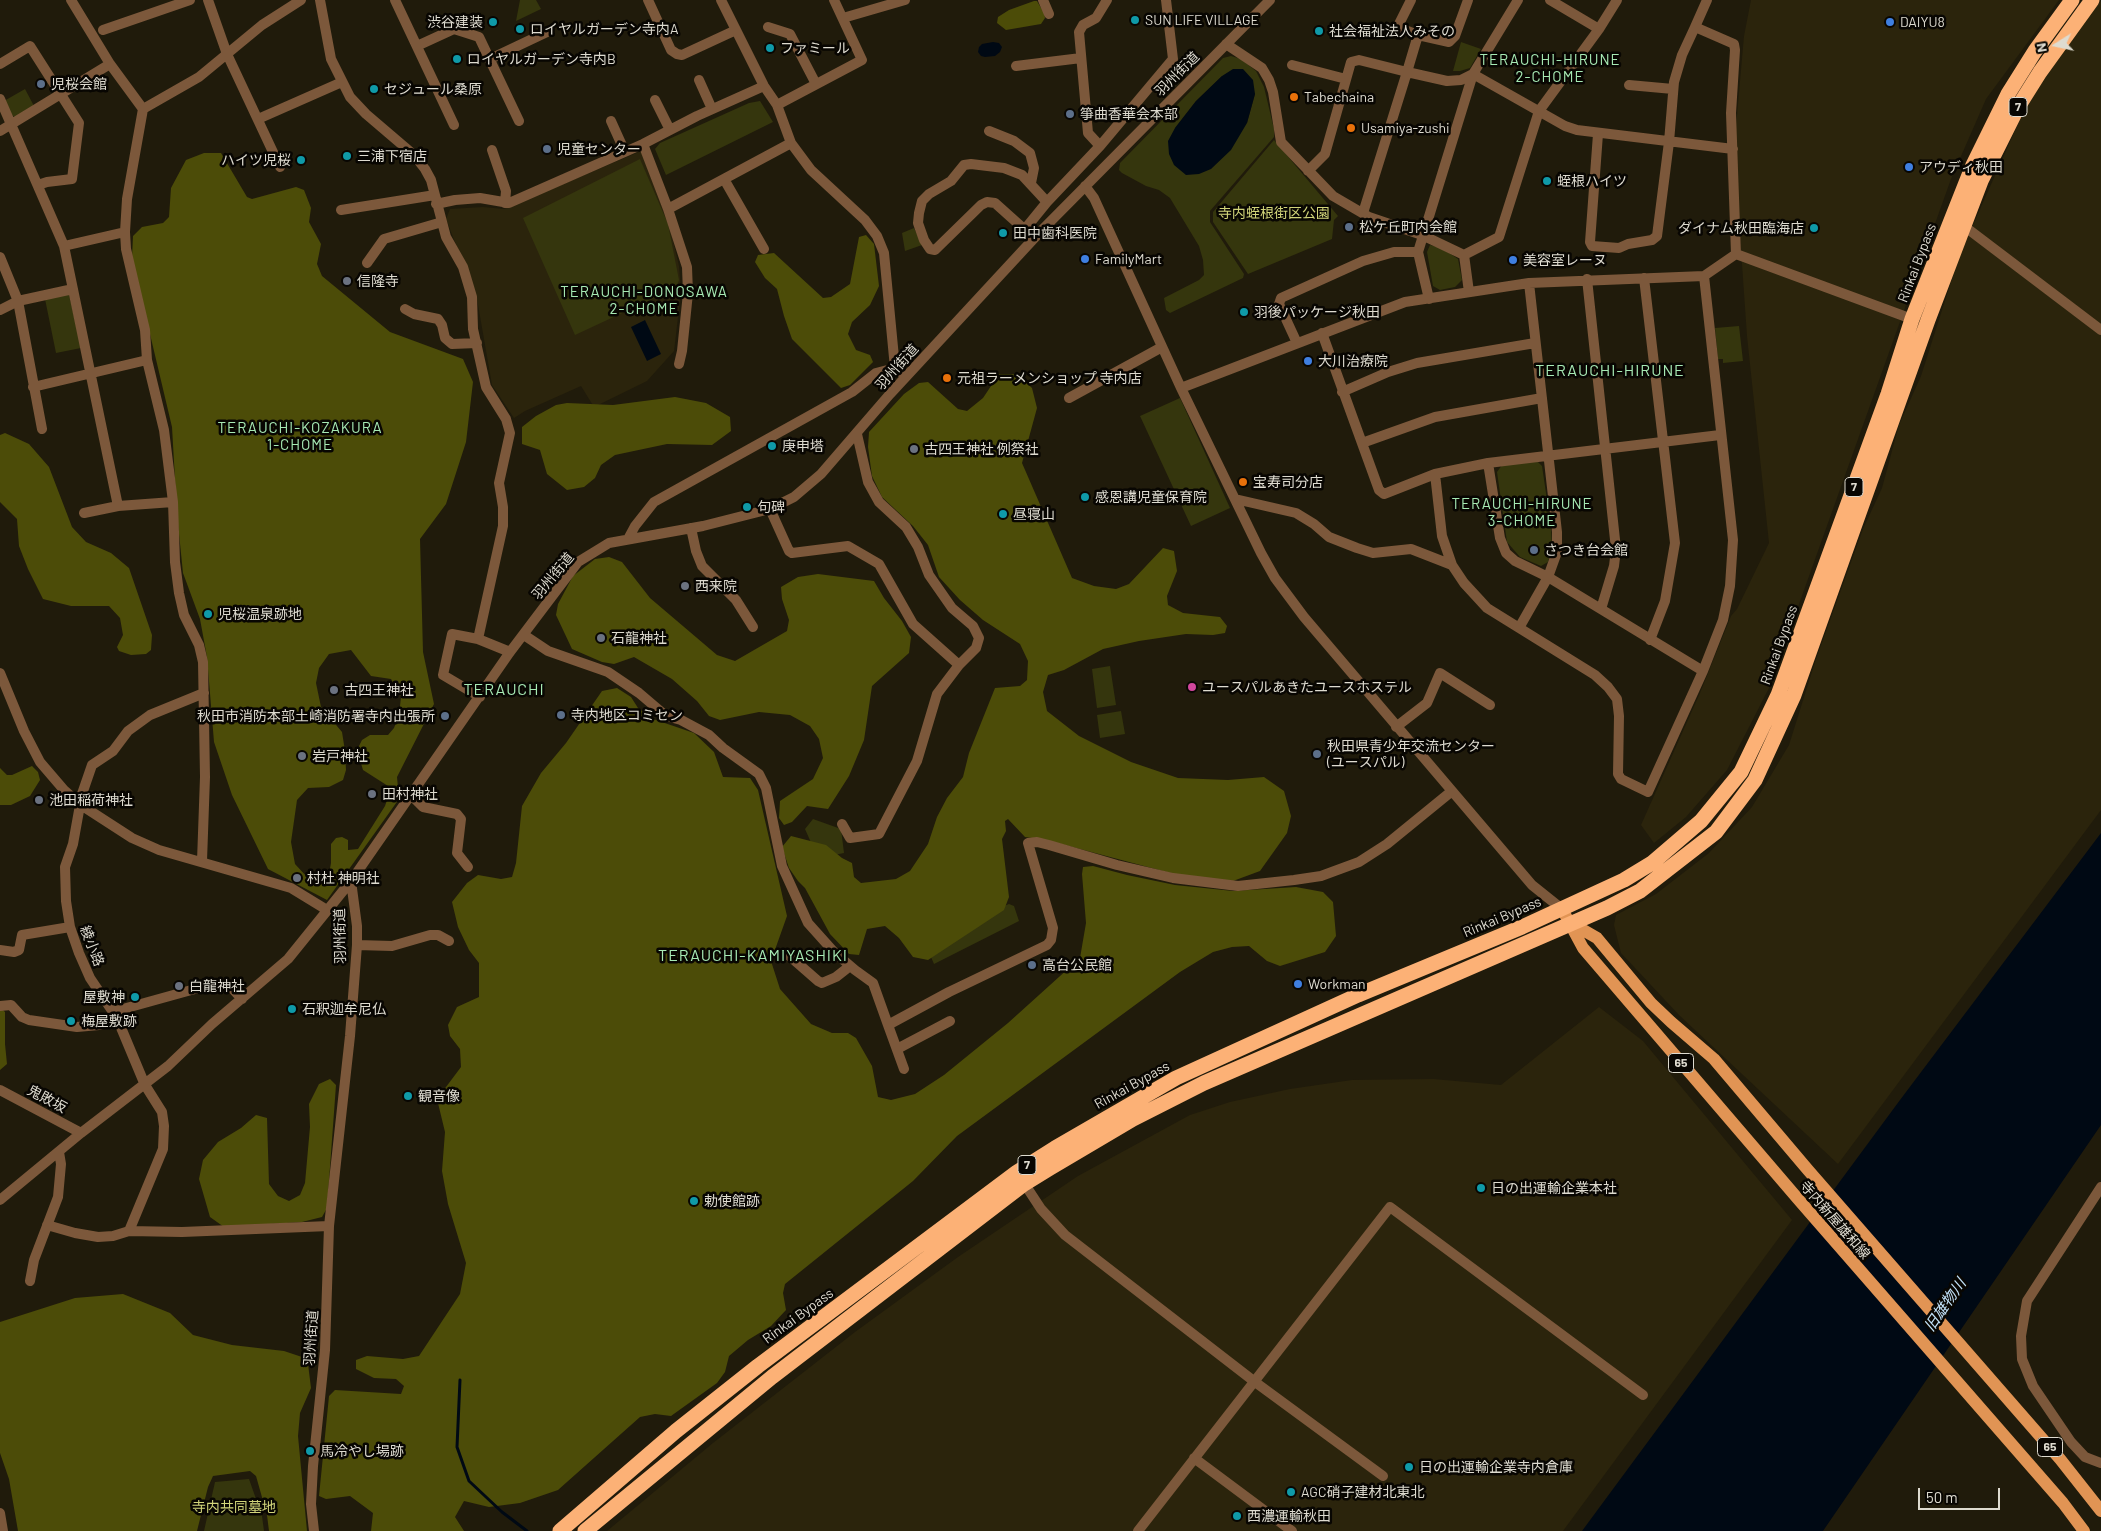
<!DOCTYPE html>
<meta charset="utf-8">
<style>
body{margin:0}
#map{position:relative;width:2101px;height:1531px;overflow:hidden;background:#201b0b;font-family:Barlow,sans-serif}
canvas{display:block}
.north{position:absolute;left:2031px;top:20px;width:50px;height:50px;-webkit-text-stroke:4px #080602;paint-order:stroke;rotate:260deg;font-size:14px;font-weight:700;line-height:20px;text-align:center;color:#dedbd0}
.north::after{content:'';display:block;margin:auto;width:18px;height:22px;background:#dedbd0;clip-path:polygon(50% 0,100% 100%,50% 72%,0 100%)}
.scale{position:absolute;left:1918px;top:1488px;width:82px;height:22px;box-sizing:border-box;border:2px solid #dedbd0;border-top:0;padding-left:6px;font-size:15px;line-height:18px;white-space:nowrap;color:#dedbd0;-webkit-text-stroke:4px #080602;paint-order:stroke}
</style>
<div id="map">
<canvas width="2101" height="1531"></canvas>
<div class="north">N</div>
<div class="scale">50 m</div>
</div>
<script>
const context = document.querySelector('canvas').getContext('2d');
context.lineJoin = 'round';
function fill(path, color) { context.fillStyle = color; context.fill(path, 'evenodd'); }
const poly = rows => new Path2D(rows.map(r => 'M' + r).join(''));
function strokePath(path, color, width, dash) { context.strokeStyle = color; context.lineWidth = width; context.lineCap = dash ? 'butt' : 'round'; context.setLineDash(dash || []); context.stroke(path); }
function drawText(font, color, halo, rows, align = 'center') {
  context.font = font + ' Barlow,"Noto Sans JP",sans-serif'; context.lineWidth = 5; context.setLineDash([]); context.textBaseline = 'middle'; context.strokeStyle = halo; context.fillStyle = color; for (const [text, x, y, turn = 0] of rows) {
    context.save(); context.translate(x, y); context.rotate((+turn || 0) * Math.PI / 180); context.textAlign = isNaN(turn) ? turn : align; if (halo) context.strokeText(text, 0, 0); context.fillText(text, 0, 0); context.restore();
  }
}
const built = poly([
 [1751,0,2059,0,1986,99,1951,179,1769,688,1727,770,1686,817,1654,843,1641,825,1700,693,1731,616,1737,609,1769,543,1747,336,1734,149,1744,36],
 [2101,1,2101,810,1838,1164,1679,1015,1621,953,1614,925,1616,915,1656,894,1709,853,1752,807,1789,745,1816,659,1863,529,1882,488,1899,425,1921,376,1960,254,2026,106,2067,42],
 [641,151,670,228,679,266,681,292,674,351,647,381,594,407,581,386,525,411,514,418,492,385,477,299,446,219,450,209,483,207,504,209],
 [1599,1007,1643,1041,1792,1220,1563,1531,607,1531,713,1443,855,1332,958,1257,1078,1176,1190,1115,1230,1102,1290,1089,1352,1080,1433,1079,1501,1085]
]);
const green = poly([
 [520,0,536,0,541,9,516,21],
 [1461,42,1481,49,1470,68,1460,71,1453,71],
 [1231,56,1241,59,1256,71,1264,87,1274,129,1274,137,1210,211,1210,222,1244,274,1243,278,1170,313,1166,310,1164,298,1199,280,1204,275,1203,260,1199,246,1170,198,1159,190,1146,186,1122,173,1119,170,1120,163,1223,58],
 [1222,76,1255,94,1247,123,1175,128,1196,101],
 [25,89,34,106,15,117,11,115,4,101],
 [760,101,773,122,666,175,655,149,660,143,749,103],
 [1274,140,1338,216,1334,220,1332,239,1248,274,1213,222,1213,212],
 [640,159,668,224,679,280,676,288,575,335,523,218],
 [914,228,922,245,905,251,902,233],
 [1430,245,1442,248,1458,259,1462,280,1455,287,1440,290,1433,286,1427,252],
 [69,294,81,348,56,353,45,299],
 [1739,326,1743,361,1723,363,1723,359,1718,359,1715,328],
 [1180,398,1230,508,1191,526,1140,416],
 [1536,460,1542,466,1551,527,1552,548,1548,562,1541,566,1520,557,1507,542,1497,472,1502,465],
 [1110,666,1116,705,1097,708,1092,669],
 [1121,711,1125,734,1100,738,1097,715],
 [813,819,841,829,844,853,834,855,813,847,805,829],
 [1009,904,1014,906,1019,921,934,964,928,950,996,909],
 [249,1479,262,1516,264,1531,204,1531,215,1482]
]);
const forest = poly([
 [1034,1,1037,1,1044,13,1045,18,1041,24,1006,30,997,23,998,17,1009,10],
 [204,153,221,153,247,197,252,199,296,187,304,190,311,208,309,222,321,244,317,264,322,276,390,332,463,359,473,382,466,442,446,504,420,539,423,652,434,704,397,777,399,799,327,900,268,869,232,795,214,742,207,657,200,619,183,573,177,514,172,427,132,258,133,236,142,227,163,223,169,217,171,188,186,160],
 [351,650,371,676,391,679,401,697,399,715,394,728,388,735,370,735,362,740,359,746,360,760,363,770,388,786,389,794,385,806,358,849,348,850,348,840,342,837,336,838,331,844,331,863,329,874,321,879,307,877,295,864,291,842,297,800,308,788,329,787,343,780,346,770,345,751,342,732,321,707,316,683,319,668,329,654],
 [866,235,874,244,879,286,870,305,852,322,848,334,856,350,870,355,873,362,850,385,841,388,792,339,784,316,777,289,765,278,755,262,758,255,774,253,823,298,831,297,850,284,859,237],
 [999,374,1017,374,1032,388,1037,408,1022,463,1072,578,1094,586,1116,589,1129,584,1163,548,1174,551,1177,571,1167,596,1168,605,1183,613,1220,617,1227,626,1225,633,1213,635,1186,634,1139,641,1103,649,1064,670,1048,675,1043,692,1047,711,1079,736,1131,762,1178,778,1228,780,1264,777,1284,791,1291,816,1287,833,1260,871,1233,881,1178,875,1046,840,1025,837,1008,819,1005,821,1006,831,1002,839,1009,897,1004,910,928,960,913,957,899,938,885,926,867,929,859,955,849,954,830,934,805,888,798,881,789,868,782,847,791,836,826,845,842,858,852,863,854,877,861,883,896,879,910,871,928,844,937,817,947,798,963,777,969,753,995,688,1020,686,1027,680,1028,661,1020,644,983,620,960,600,939,577,928,545,913,526,882,497,872,476,868,447,869,432,904,394,919,383,928,382,958,409,967,411,983,398],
 [675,397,706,403,730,417,731,431,712,445,667,444,615,455,601,465,595,478,584,487,567,490,547,474,540,450,522,444,522,427,536,416,556,405,567,403,613,405],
 [5,433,29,444,49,467,72,527,86,542,111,553,129,568,152,635,151,650,146,654,131,655,119,651,117,647,123,635,120,618,109,606,71,606,43,599,28,569,19,546,17,519,0,502,0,435],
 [609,557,622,562,650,598,717,655,735,661,787,631,789,620,782,599,781,587,798,577,818,574,874,581,884,598,902,621,911,637,909,653,872,686,864,740,849,776,828,809,807,806,792,822,784,825,779,818,780,801,813,779,823,758,819,739,810,726,790,715,759,712,720,720,709,716,697,701,672,679,634,657,614,664,602,662,572,649,556,615,558,604,573,576,595,559],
 [617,688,631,697,638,708,653,719,694,733,714,752,723,777,750,778,758,790,787,916,771,961,780,989,811,1024,832,1033,848,1033,856,1038,872,1066,878,1097,891,1100,915,1094,944,1075,1008,1023,1080,958,1086,923,1082,874,1083,867,1093,866,1127,875,1175,885,1233,891,1296,887,1323,892,1333,902,1336,936,1325,952,1280,966,1267,961,1249,946,1232,947,1213,952,1180,972,957,1136,913,1181,785,1284,783,1293,786,1310,771,1326,748,1340,729,1356,725,1372,717,1383,671,1416,655,1414,640,1417,558,1490,520,1503,489,1507,464,1501,455,1517,464,1531,371,1531,373,1513,350,1496,326,1499,319,1496,329,1396,335,1390,401,1394,404,1386,396,1379,374,1378,356,1369,356,1360,367,1356,403,1359,419,1356,460,1294,466,1263,448,1204,442,1171,445,1132,437,1099,461,1067,460,1049,450,1036,448,1025,457,1007,479,997,479,963,469,950,458,927,452,902,467,883,478,875,501,879,512,877,516,863,522,806,541,773,566,743,602,691],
 [32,766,38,772,40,780,30,796,11,805,0,805,0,768,7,775,12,775],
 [0,1007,5,1012,5,1044,7,1064,0,1070],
 [330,1079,336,1085,327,1208,322,1217,302,1222,224,1227,210,1217,199,1179,203,1160,218,1142,241,1128,256,1115,267,1118,269,1184,278,1196,289,1201,300,1195,305,1183,310,1127,309,1104,319,1084],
 [123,1294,170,1313,193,1335,232,1345,284,1351,305,1358,308,1364,311,1388,300,1413,298,1436,307,1531,269,1531,267,1515,256,1476,250,1471,213,1476,208,1487,197,1531,18,1531,9,1479,0,1453,0,1322,75,1298]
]);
const water = poly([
 [993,42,999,43,1002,47,1000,52,995,56,985,57,981,56,978,52,979,47,982,44],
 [1233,69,1243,69,1253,80,1255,94,1247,123,1231,150,1211,169,1199,174,1186,175,1174,165,1169,154,1168,141,1175,128,1196,101,1222,76],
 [645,320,661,354,647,361,631,327],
 [2101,833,2101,1125,1823,1531,1582,1531,1900,1100]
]);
const stream = poly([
 [460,1380,457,1447,469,1481,502,1512,527,1531]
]);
const minor = poly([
 [71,0,110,64,143,109,127,199,125,232,126,249,145,330,147,360,164,430,173,502,175,562,179,593,184,615,199,645,203,662,205,777,202,861],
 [208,0,227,54,280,167],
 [320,0,331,59,350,97,366,114,414,155,425,169,431,180,446,237,463,267,472,297,473,329,486,387,506,419,510,433,499,483,503,507,503,526,478,639,510,652],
 [395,0,454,125],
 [648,0,671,50,677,54,682,55,736,30],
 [721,0,764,86,777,105,791,143,811,170,865,220,877,236,884,253,895,368],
 [1043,0,1049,14],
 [1411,0,1399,24,1402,29,1418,35,1449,42,1455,36,1468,0],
 [1550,0,1599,29],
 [1707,0,1695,27,1734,44,1735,50,1731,113,1736,254],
 [843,18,905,0],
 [768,27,790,34,816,84],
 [103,30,190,0],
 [1418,35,1407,72,1447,81,1461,80,1473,74],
 [1226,44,1262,68,1269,80,1273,92,1281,142,1333,196,1369,217,1422,235,1464,255],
 [417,46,454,29,479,37,519,121],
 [490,59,547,32],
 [0,64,30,46,79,123,72,179,47,182,38,185],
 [1292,65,1346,79],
 [1016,66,1081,58],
 [1473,74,1565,126,1577,130,1733,149],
 [699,80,712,109],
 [1629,85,1673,89],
 [0,99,64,246,118,506,173,502],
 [655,100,670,130],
 [777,105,862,60,834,0],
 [143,109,199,77,262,25,301,0],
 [258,119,342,82],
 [611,121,625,152],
 [0,131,110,64],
 [989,131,1014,141,1030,153,1034,168,1031,183],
 [1598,134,1590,242,1592,246,1619,248,1628,244,1652,240,1657,236,1669,142,1674,82,1682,55,1695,27],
 [643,144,668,209,687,267,688,293,682,351,679,364],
 [1100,146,1088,133,1079,32,1083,25,1096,18,1107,0],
 [492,150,506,191,505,203],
 [1308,171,1325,154,1351,62,1359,60,1407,72,1363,213],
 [724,179,764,249],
 [1085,186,1094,198,1181,388,1261,553,1275,578,1304,617,1532,885,1562,909],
 [436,204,455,200,480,198,509,203,643,144,697,116,764,86],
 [668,209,791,143],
 [341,210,435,195],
 [1960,223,2101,330],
 [1025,229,1047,202,1100,146,1173,59,1166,0],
 [1034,238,995,203,987,202,981,205,935,250,930,249,924,240,918,223,919,213,922,201,929,194,951,181,964,165,971,164,1004,168,1022,175,1047,202],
 [64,246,125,232],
 [1418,252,1473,74,1518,0],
 [1736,254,1912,319],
 [1464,255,1499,237,1539,111,1599,29,1617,0],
 [1464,255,1469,292],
 [0,257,18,301,42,429],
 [367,263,384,239,442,222],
 [1644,278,1675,543,1665,601,1650,640],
 [1587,279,1616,549,1614,566,1601,609],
 [405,309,414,314,438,319,442,325,445,338,452,344,477,343],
 [0,310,18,301,73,289],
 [1322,333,1379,490,1384,494,1435,474,1488,463,1720,435],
 [1297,343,1279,304,1281,298,1363,261,1394,252,1418,252,1429,299],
 [33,387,147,360],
 [1181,388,1405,302,1529,283,1704,276,1736,254],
 [1342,392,1388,372,1417,363,1535,343],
 [1069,398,1162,347],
 [1362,443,1435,417,1542,398],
 [1488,463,1500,538,1506,553,1515,561,1548,577,1703,671],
 [1435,474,1442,536,1452,565,1464,583,1487,608,1595,675,1608,687,1617,699,1619,716,1618,774,1621,779,1648,792,1703,671,1723,620,1730,586,1733,540,1704,276],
 [1235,499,1296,513,1314,524,1329,537,1357,548,1373,553,1411,549,1452,565],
 [770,509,789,551,792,553,848,546,879,564,913,624,959,665],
 [84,513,118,506],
 [691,528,696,551,702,566,736,600,753,627],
 [628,539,635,526,654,502,852,392,876,373,895,368,900,372],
 [1519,628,1548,577,1557,552,1557,532,1529,283],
 [524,635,548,651,608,672,639,693,666,716,681,720,709,735,723,748,759,774,766,788,782,866,808,923,834,952,855,970,873,983,888,1025,949,992,1047,945,1051,940,1053,928,1028,843,1037,842,1049,845,1117,865,1173,878,1238,886,1294,880,1321,876,1359,862,1387,844,1452,791],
 [478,639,452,634,443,675,480,697],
 [0,673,24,731,40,762,64,790,81,805,132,838,159,850,291,888,327,910],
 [204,693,150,715,128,731,113,751,92,765,82,794,73,844,65,867,66,901,70,927,79,953,90,978,117,1018,145,1085,162,1112,164,1126,163,1149,129,1231,182,1232,329,1226],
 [1396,727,1427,703,1440,673,1490,705],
 [412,796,423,807,457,814,461,819,457,853,468,867],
 [842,824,850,838,879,834,917,761,937,694,959,665,976,648,979,638,973,626,952,608,929,575,918,547,906,527,879,502,868,482,857,434],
 [357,945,392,946,430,935,438,935,449,941],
 [0,950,14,952,19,950,22,935,70,927],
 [786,953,818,981,822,983,836,977,850,966],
 [0,1006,11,1005,22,1017,29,1020,77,1027,99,1025,117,1018],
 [112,1012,213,984,230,986,242,999],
 [888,1025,904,1069],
 [897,1049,950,1021],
 [0,1090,81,1133],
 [1022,1180,1041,1209,1065,1235,1255,1382,1383,1476],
 [2101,1187,2027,1301,2021,1336,2022,1359,2033,1386,2071,1442,2085,1457,2101,1463],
 [0,1200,81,1133,168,1066,212,1024,288,959,351,881,510,652,578,562,609,543,703,526,770,509,794,497,821,474,890,394,1039,233,1270,0],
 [47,1225,75,1233,98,1237,113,1236,129,1231],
 [30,1281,34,1260,58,1197,61,1164,59,1152],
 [1194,1458,1292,1531],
 [0,1513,3,1531],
 [314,1531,311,1504,313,1466,325,1350,329,1226,350,1036,357,945,357,926,351,881],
 [1138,1531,1390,1207,1643,1395]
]);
const major = poly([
 [1562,909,1583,948,1798,1199,2063,1503,2084,1531],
 [1571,923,1597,938,1651,1003,1671,1022,1714,1059,1808,1170,2060,1459,2101,1511]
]);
const highway = poly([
 [560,1531,676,1431,758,1366,1017,1172,1055,1148,1176,1078,1358,995,1522,927,1624,880,1652,863,1701,821,1741,772,1778,695,1888,394,1912,319,1973,165,2008,94,2035,51,2072,0],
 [585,1531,772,1377,1024,1184,1050,1168,1133,1119,1204,1083,1607,908,1640,891,1716,832,1755,780,1794,695,1928,320,1981,181,2018,107,2040,72,2092,0]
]);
const markers = [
 [1135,20,5,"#0f9aa8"],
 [493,22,5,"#0f9aa8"],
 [1890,22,5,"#3f7fe0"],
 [520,29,5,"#0f9aa8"],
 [1319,31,5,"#0f9aa8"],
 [770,48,5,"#0f9aa8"],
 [457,59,5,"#0f9aa8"],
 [41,84,5,"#5c6f8a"],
 [374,89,5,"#0f9aa8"],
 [1294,97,5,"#e8710a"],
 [1070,114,5,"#5c6f8a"],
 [1351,128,5,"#e8710a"],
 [547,149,5,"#5c6f8a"],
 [347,156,5,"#0f9aa8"],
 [301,160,5,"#0f9aa8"],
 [1909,167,5,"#3f7fe0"],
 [1547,181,5,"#0f9aa8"],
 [1349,227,5,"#5c6f8a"],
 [1814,228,5,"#0f9aa8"],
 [1003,233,5,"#0f9aa8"],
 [1085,259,5,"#3f7fe0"],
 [1513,260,5,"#3f7fe0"],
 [347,281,5,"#6b7280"],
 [1244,312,5,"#0f9aa8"],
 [1308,361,5,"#3f7fe0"],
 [947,378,5,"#e8710a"],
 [772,446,5,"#0f9aa8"],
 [914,449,5,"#6b7280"],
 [1243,482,5,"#e8710a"],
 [1085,497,5,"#0f9aa8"],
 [747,507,5,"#0f9aa8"],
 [1003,514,5,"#0f9aa8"],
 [1534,550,5,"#5c6f8a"],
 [685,586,5,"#6b7280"],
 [208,614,5,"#0f9aa8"],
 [601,638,5,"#6b7280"],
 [1192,687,5,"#d1479c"],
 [334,690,5,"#6b7280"],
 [561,715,5,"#5c6f8a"],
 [445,716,5,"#5c6f8a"],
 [1317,754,5,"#5c6f8a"],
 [302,756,5,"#6b7280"],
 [372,794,5,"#6b7280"],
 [39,800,5,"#6b7280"],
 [297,878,5,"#6b7280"],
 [1032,965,5,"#5c6f8a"],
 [1298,984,5,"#3f7fe0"],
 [179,986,5,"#6b7280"],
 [135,997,5,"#0f9aa8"],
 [292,1009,5,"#0f9aa8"],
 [71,1021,5,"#0f9aa8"],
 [408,1096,5,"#0f9aa8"],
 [1481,1188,5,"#0f9aa8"],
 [694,1201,5,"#0f9aa8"],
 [310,1451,5,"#0f9aa8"],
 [1409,1467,5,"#0f9aa8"],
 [1291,1492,5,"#0f9aa8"],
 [1237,1516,5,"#0f9aa8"]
];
const shields = [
 [2018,107,18],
 [1854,487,18],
 [1681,1063,25],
 [1027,1165,18],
 [2050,1447,25]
];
const shieldNames = [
 ["7",2018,107],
 ["7",1854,487],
 ["65",1681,1063],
 ["7",1027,1165],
 ["65",2050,1447]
];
const poiNames = [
 ["SUN LIFE VILLAGE",1145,20],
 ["渋谷建装",483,22,"right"],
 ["DAIYU8",1900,22],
 ["ロイヤルガーデン寺内A",530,29],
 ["社会福祉法人みその",1329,31],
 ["ファミール",780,48],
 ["ロイヤルガーデン寺内B",467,59],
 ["児桜会館",51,84],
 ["セジュール桑原",384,89],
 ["Tabechaina",1304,97],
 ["箏曲香華会本部",1080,114],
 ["Usamiya-zushi",1361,128],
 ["児童センター",557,149],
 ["三浦下宿店",357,156],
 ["ハイツ児桜",291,160,"right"],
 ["アウディ秋田",1919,167],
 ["蛭根ハイツ",1557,181],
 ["松ケ丘町内会館",1359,227],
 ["ダイナム秋田臨海店",1804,228,"right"],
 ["田中歯科医院",1013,233],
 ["FamilyMart",1095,259],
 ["美容室レーヌ",1523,260],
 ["信隆寺",357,281],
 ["羽後パッケージ秋田",1254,312],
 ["大川治療院",1318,361],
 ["元祖ラーメンショップ 寺内店",957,378],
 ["庚申塔",782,446],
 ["古四王神社 例祭社",924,449],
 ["宝寿司分店",1253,482],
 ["感恩講児童保育院",1095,497],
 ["句碑",757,507],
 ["昼寝山",1013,514],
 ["さつき台会館",1544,550],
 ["西来院",695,586],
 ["児桜温泉跡地",218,614],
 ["石龍神社",611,638],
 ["ユースパルあきたユースホステル",1202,687],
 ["古四王神社",344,690],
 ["寺内地区コミセン",571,715],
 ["秋田市消防本部土崎消防署寺内出張所",435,716,"right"],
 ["秋田県青少年交流センター",1327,746],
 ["(ユースパル)",1327,762],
 ["岩戸神社",312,756],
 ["田村神社",382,794],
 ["池田稲荷神社",49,800],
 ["村杜 神明社",307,878],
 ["高台公民館",1042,965],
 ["Workman",1308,984],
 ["白龍神社",189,986],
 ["屋敷神",125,997,"right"],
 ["石釈迦牟尼仏",302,1009],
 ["梅屋敷跡",81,1021],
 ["観音像",418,1096],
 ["日の出運輸企業本社",1491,1188],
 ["勅使館跡",704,1201],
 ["馬冷やし場跡",320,1451],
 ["日の出運輸企業寺内倉庫",1419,1467],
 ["AGC硝子建材北東北",1301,1492],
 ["西濃運輸秋田",1247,1516]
];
const streetNames = [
 ["羽州街道",1177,74,-45],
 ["Rinkai Bypass",1917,263,-69],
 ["羽州街道",897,367,-48],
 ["羽州街道",553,576,-50],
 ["Rinkai Bypass",1779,645,-70],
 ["Rinkai Bypass",1502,917,-23],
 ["羽州街道",340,936,-91],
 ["綾小路",92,946,69],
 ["Rinkai Bypass",1132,1085,-29],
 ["鬼敗坂",47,1099,28],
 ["寺内新屋雄和線",1835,1220,49],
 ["Rinkai Bypass",798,1316,-36],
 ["羽州街道",311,1338,-86]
];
const parkNames = [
 ["寺内蛭根街区公園",1274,213],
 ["寺内共同墓地",234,1507]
];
const neighbourhoodNames = [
 ["TERAUCHI-HIRUNE",1550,60],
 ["2-CHOME",1550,77],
 ["TERAUCHI-DONOSAWA",644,292],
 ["2-CHOME",644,309],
 ["TERAUCHI-KOZAKURA",300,428],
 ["1-CHOME",300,445],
 ["TERAUCHI-HIRUNE",1522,504],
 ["3-CHOME",1522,521]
];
const waterNames = [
 ["旧雄物川",1945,1305,-55]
];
const quarterNames = [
 ["TERAUCHI-HIRUNE",1610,371],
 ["TERAUCHI",504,690],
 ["TERAUCHI-KAMIYASHIKI",753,956]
];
fill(built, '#2b240c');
fill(green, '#35360d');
fill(forest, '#4c4c08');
fill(water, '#000914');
strokePath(stream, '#000914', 3);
strokePath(minor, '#7c583b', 10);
strokePath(major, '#e19454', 12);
strokePath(highway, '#fcb176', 15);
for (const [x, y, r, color] of markers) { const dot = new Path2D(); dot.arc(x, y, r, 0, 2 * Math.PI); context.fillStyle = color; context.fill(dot); strokePath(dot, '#080602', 2); }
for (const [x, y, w] of shields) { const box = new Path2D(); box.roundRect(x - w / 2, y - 9.5, w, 19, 4); context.fillStyle = '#080602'; context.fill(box); strokePath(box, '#dedbd0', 1); }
drawText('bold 12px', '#dedbd0', null, shieldNames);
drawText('14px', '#dedbd0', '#080602', poiNames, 'left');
drawText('14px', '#dedbd0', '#080602', streetNames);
drawText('14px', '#d2d57a', '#080602', parkNames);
context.letterSpacing = '1px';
drawText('15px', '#a7eab4', '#080602', neighbourhoodNames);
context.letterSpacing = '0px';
drawText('italic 15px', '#c3e3fa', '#080602', waterNames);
context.letterSpacing = '1px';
drawText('16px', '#a7eab4', '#080602', quarterNames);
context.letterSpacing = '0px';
</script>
